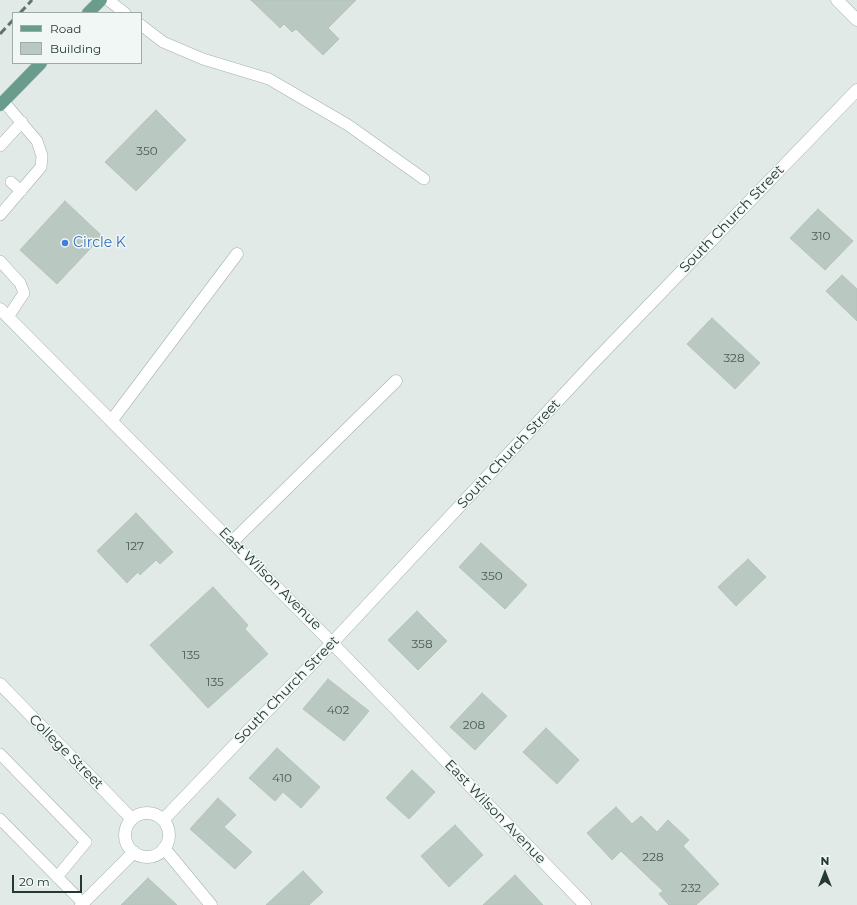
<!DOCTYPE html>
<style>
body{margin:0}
#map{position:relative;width:857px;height:905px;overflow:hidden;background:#e1eae6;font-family:Montserrat,sans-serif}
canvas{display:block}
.legend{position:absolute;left:12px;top:12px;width:130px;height:52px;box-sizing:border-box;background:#f1f7f4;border:1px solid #9faba6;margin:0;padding:5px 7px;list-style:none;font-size:12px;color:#233932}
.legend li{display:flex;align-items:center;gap:8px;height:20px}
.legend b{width:20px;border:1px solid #9faba6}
.north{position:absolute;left:805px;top:853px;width:40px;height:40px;-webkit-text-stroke:3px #f1f7f4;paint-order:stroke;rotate:0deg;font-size:11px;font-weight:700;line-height:16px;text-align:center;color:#233932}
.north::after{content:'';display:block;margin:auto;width:14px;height:18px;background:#233932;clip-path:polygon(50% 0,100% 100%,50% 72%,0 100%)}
.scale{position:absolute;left:12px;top:875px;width:70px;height:18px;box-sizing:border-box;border:2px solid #233932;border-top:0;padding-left:5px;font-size:12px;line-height:14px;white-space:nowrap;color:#233932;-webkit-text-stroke:3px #f1f7f4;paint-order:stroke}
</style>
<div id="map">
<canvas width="857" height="905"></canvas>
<ul class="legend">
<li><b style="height:5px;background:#699c8d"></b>Road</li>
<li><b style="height:11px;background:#b9c8c1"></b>Building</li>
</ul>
<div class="north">N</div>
<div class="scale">20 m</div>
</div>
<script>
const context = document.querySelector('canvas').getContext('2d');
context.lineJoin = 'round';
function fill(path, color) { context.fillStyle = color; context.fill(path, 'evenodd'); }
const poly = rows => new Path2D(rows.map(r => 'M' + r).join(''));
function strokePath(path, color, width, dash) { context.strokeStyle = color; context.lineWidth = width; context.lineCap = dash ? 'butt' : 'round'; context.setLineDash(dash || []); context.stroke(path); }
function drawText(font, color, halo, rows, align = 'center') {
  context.font = font + ' Montserrat,sans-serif'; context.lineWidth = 3; context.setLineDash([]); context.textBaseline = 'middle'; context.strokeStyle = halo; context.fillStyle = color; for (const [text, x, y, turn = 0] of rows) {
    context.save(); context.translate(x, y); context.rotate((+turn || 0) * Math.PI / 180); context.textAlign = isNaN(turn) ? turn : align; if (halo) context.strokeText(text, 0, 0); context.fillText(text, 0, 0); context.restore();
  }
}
const building = poly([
 [251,0,356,0,328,28,339,39,323,55,296,29,292,32,284,24,280,28,251,0],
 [156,110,186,140,136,191,105,162,156,110],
 [65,201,102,236,57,284,20,250,65,201],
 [818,209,853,241,825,270,790,238,818,209],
 [842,275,857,289,857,321,826,291,842,275],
 [712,318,760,363,735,389,687,344,712,318],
 [136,513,173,552,160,564,156,560,140,575,138,572,127,583,97,551,136,513],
 [481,543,527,585,505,609,459,567,481,543],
 [748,559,766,577,736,606,718,587,748,559],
 [213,587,248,625,245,629,268,654,208,708,150,645,213,587],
 [417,611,447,641,418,670,388,640,417,611],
 [328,679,369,711,344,741,303,709,328,679],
 [482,693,507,716,475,750,450,727,482,693],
 [546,728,579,760,557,784,523,752,546,728],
 [277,748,320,787,301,808,283,792,275,801,249,778,277,748],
 [412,770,435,792,409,819,386,798,412,770],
 [218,798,236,815,224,827,252,852,235,869,190,829,218,798],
 [616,807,632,824,641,816,657,832,668,820,689,840,683,846,719,884,696,905,669,905,659,894,663,891,621,851,612,860,587,833,616,807],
 [455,825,483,855,449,887,421,856,455,825],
 [303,871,323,892,309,905,266,905,303,871],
 [515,875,543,905,483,905,515,875],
 [148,878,177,905,121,905,148,878]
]);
const lane = poly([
 [108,0,125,13],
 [141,25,163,42,203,59,269,79,348,125,424,179],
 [0,146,22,122],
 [11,182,21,191],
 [0,215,41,167,42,156,37,141,4,102],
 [0,261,20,283,24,293,8,317],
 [0,754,86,842,57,877],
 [0,819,83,903]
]);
const street = poly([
 [837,0,857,20],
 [0,309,332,643,585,905],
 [112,420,237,254],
 [232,542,396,381],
 [0,684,132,819],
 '125 835a22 22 0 1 1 44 0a22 22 0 1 1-44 0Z',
 [163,820,332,643,594,362,857,90],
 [164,848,211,905],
 [81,905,134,852]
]);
const primary = poly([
 [88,13,101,0],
 [0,105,41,63]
]);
const rail = poly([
 [20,13,32,0],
 [0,34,13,20]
]);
const markers = [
 [65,243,4,"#3f7fe0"]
];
const numberNames = [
 ["350",147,151],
 ["310",821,236],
 ["328",734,358],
 ["127",135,546],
 ["350",492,576],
 ["358",422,644],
 ["135",191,655],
 ["135",215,682],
 ["402",338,710],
 ["208",474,725],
 ["410",282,778],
 ["228",653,857],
 ["232",691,888]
];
const streetNames = [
 ["South Church Street",732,219,-46],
 ["South Church Street",509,454,-47],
 ["East Wilson Avenue",270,579,45],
 ["South Church Street",287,690,-46],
 ["College Street",66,752,45],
 ["East Wilson Avenue",495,812,46]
];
const shopNames = [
 ["Circle K",73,243]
];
fill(building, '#b9c8c1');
strokePath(building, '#b4c3bc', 1);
strokePath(lane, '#a4b1ac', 12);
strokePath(street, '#a4b1ac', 13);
strokePath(primary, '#bdc4c2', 13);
strokePath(lane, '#fff', 11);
strokePath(street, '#fff', 12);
strokePath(primary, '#699c8d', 12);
strokePath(rail, '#5d756e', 3, [8, 4]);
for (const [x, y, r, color] of markers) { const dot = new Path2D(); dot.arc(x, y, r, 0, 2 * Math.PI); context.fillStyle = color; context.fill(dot); strokePath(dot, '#f1f7f4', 1.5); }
drawText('12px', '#485d56', null, numberNames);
drawText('14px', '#233932', '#f1f7f4', streetNames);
drawText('14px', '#366cbe', '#f1f7f4', shopNames, 'left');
</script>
